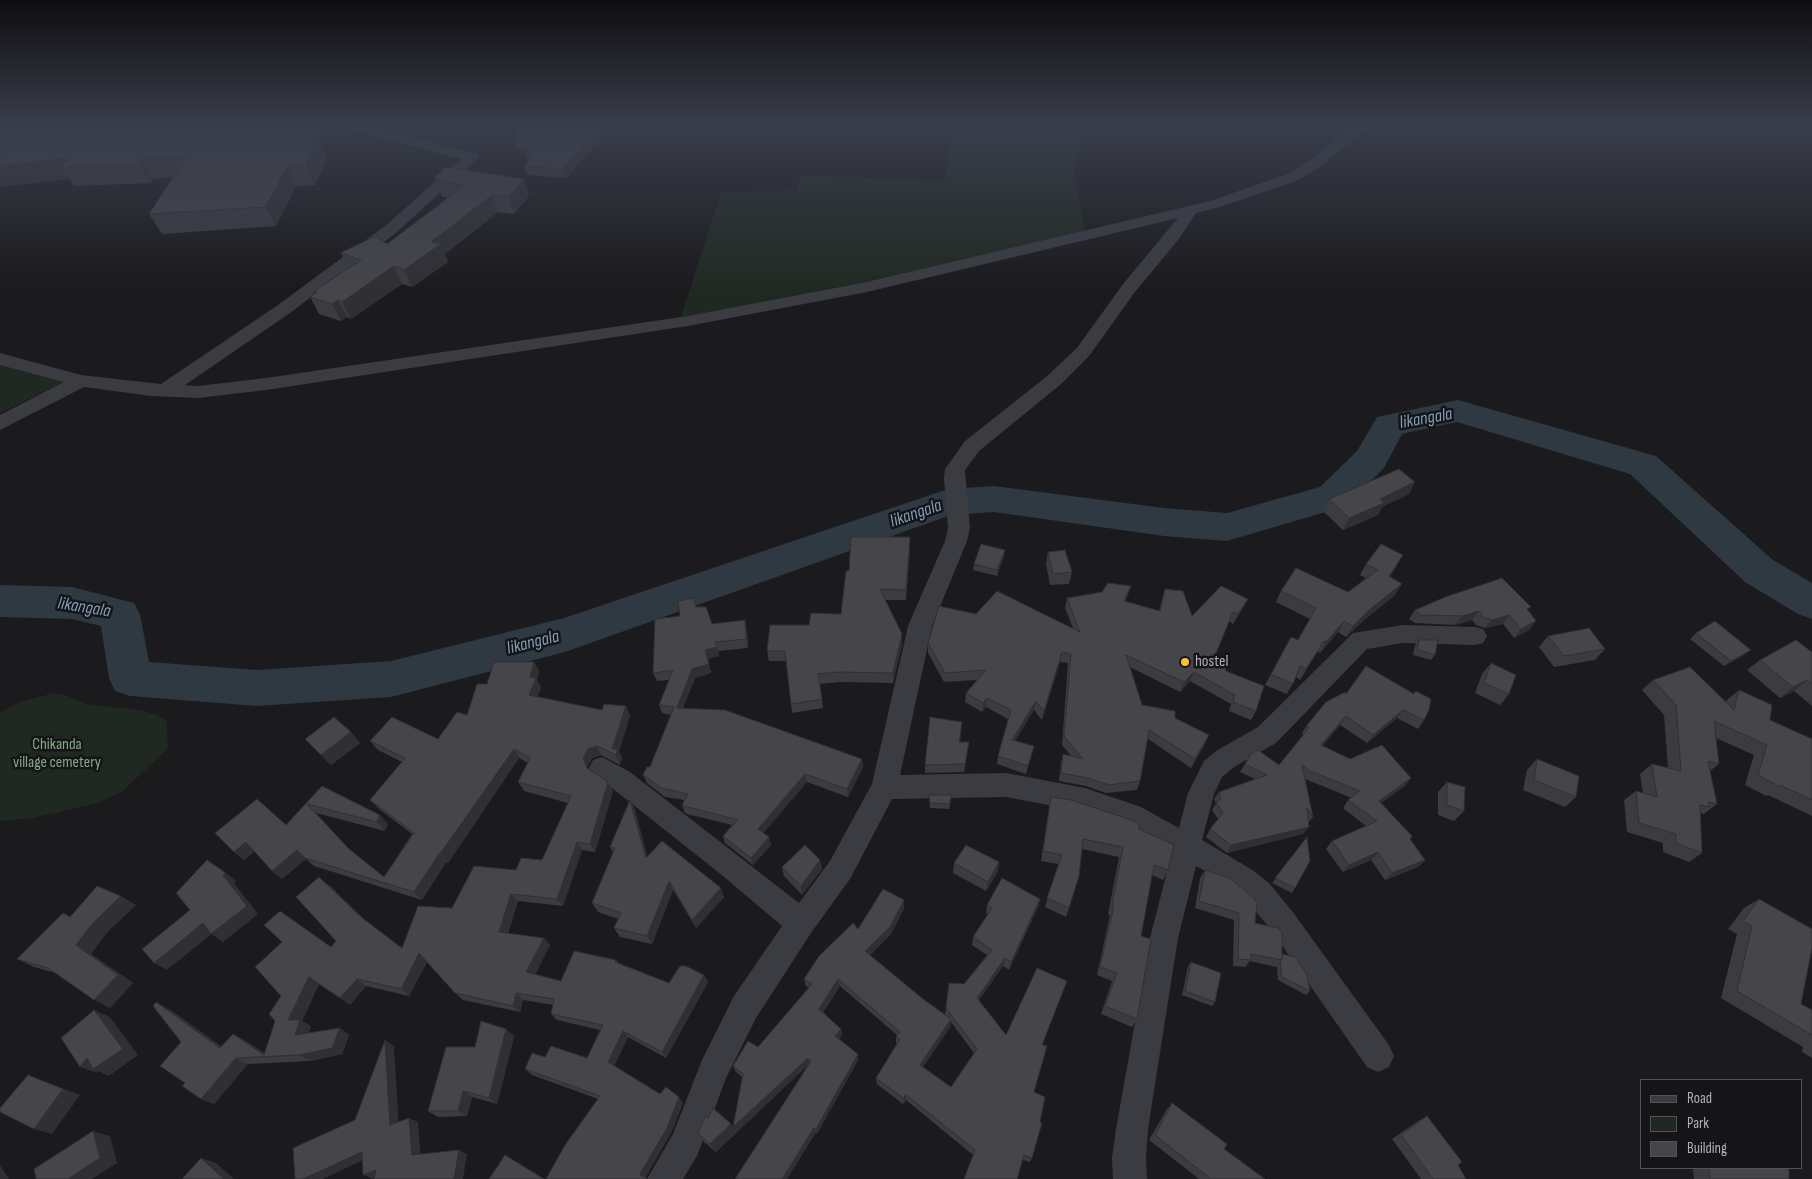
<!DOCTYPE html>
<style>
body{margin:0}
#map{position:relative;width:1812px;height:1179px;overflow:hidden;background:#1b1a1d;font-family:"Sofia Sans Condensed",sans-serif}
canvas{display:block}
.legend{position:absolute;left:1640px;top:1079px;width:162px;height:90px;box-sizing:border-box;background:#151518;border:1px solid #51535a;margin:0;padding:6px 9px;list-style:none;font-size:15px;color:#acb1bd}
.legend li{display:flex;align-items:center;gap:10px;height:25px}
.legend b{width:25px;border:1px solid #51535a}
</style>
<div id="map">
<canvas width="1812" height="1179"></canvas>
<ul class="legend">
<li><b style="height:6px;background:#3b3c42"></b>Road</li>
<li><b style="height:14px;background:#202921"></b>Park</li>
<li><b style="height:14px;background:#45454a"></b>Building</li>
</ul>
</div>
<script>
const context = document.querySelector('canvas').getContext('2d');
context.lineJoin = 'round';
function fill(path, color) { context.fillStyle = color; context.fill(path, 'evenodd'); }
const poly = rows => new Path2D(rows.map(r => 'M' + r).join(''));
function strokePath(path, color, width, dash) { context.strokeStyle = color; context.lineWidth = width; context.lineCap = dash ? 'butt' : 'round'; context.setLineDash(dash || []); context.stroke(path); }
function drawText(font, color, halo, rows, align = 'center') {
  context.font = font + ' "Sofia Sans Condensed",sans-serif'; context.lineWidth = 5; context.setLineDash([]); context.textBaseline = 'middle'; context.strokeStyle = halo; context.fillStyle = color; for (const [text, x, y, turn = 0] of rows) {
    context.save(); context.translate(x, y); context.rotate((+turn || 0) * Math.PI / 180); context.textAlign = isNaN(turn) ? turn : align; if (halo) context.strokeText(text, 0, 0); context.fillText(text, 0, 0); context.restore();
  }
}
const green = poly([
 [953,126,1080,126,1074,174,1085,231,845,290,681,317,721,193,797,190,800,175,944,181],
 [0,359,73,378,0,413],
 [54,693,66,695,85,704,139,710,158,715,167,722,168,748,122,792,98,803,33,818,0,821,0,713,19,702]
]);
const river = poly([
 [1458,400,1656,456,1773,560,1812,583,1812,619,1798,614,1745,582,1630,474,1457,422,1402,434,1384,468,1346,506,1227,541,1164,536,994,512,951,515,565,652,391,697,257,706,130,696,115,691,109,678,101,626,72,619,0,617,0,585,72,587,134,603,140,614,149,662,257,670,391,661,564,618,948,489,994,486,1164,508,1227,513,1320,487,1357,451,1377,417,1458,400]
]);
const minor = poly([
 [344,126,368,126,477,154,479,157,397,232,290,313,185,385,198,386,266,378,688,316,867,282,1210,201,1288,174,1311,160,1353,126,1369,126,1321,166,1298,180,1220,207,1196,213,1178,240,1135,292,1089,356,1060,385,979,451,965,470,970,528,967,541,932,626,900,775,1006,773,1085,788,1141,807,1179,828,1188,793,1204,761,1216,751,1258,727,1353,633,1403,625,1475,627,1483,629,1487,636,1483,643,1475,645,1403,643,1367,649,1276,743,1234,767,1222,777,1214,794,1202,840,1254,871,1269,883,1292,911,1389,1045,1394,1056,1389,1067,1378,1072,1367,1067,1272,931,1249,903,1218,878,1196,866,1178,938,1148,1129,1146,1158,1147,1179,1113,1179,1112,1158,1116,1129,1150,938,1172,852,1124,826,1085,812,1006,797,892,799,850,879,811,933,756,1018,726,1078,697,1156,683,1179,647,1179,673,1134,702,1060,734,996,782,926,723,876,612,788,593,776,589,768,593,760,602,757,630,772,799,903,830,861,872,784,908,626,945,541,948,528,944,478,945,469,965,441,1046,377,1077,348,1123,284,1178,218,867,292,688,326,266,390,198,398,151,396,84,387,0,430,0,415,64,382,0,365,0,353,81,375,161,384,278,305,385,226,461,159,346,129,344,126]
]);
const wall = poly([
 [0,126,326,129,319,143,327,159,315,185,296,186,276,226,162,234,149,214,174,177,153,179,150,183,74,186,70,179],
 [611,126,566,178,527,175,524,166,529,161,528,161,525,152,527,150,517,149,514,140],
 [435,179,524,179,529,196,514,214,498,212,445,254,448,262,412,287,402,284,351,319,347,317,341,321,319,314,310,297,315,293,314,291,349,269,341,253,387,244,448,198,442,196],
 [1409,494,1382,507,1378,515,1343,530,1323,511,1329,499],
 [910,537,910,548,906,600,885,600,902,634,902,644,893,683,839,682,820,684,823,708,792,713,786,661,769,661,767,651,841,614,849,571],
 [1048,552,1072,572,1069,584,1050,585,1046,564],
 [1004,556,997,576,973,570,974,564],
 [1366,564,1397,566,1390,576,1395,595,1363,621,1346,637,1338,632,1320,653,1318,651,1300,680,1296,677,1287,694,1265,685,1271,674,1298,640,1310,619,1276,602,1281,591,1348,592,1366,578,1360,575],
 [1165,589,1192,616,1248,599,1243,608,1233,624,1229,621,1212,663,1226,671,1256,711,1251,720,1229,711,1231,704,1190,681,1180,692,1130,667,1142,705,1175,718,1205,744,1191,768,1148,739,1140,781,1137,790,1106,793,1086,786,1059,781,1061,763,1063,754,1071,756,1062,745,1068,663,1060,662,1042,720,1034,710,1015,741,1034,746,1026,774,997,764,998,756,1008,719,986,707,982,712,965,702,966,693,977,680,944,682,928,653,928,643,976,614,1073,628,1065,608,1067,598,1128,595,1125,601,1159,611],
 [696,607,712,624,747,629,748,648,718,651,719,656,707,659,711,673,695,678,683,708,862,759,863,767,848,797,807,782,763,833,769,837,771,845,753,865,725,843,723,836,732,825,687,814,685,813,682,805,684,800,665,797,647,783,643,775,650,767,671,715,662,713,659,705,669,680,657,681,653,673,680,616],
 [1415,610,1529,611,1536,621,1529,630,1514,638,1503,624,1485,628,1476,625,1472,620,1455,625,1415,623,1409,619],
 [1696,633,1744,655,1724,666,1690,639],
 [1548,636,1605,649,1595,660,1554,667,1539,647],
 [1419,640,1435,655,1431,660,1413,655,1415,645],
 [1812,652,1812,706,1794,691,1780,698,1747,670,1760,660],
 [534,662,539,671,537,680,541,688,537,697,602,710,626,706,630,716,619,751,622,758,620,765,601,755,592,758,587,767,588,769,613,791,595,852,582,850,563,906,518,901,508,933,550,945,535,974,561,981,616,960,619,963,669,983,704,975,708,982,666,1058,628,1037,614,1066,660,1094,683,1103,671,1133,546,1179,598,1099,532,1075,525,1069,545,1057,587,1058,600,1030,557,1020,551,1014,553,1005,523,1000,520,1012,463,1000,455,993,427,962,409,996,366,986,350,1005,319,984,302,1021,311,1026,308,1033,340,1028,349,1035,342,1054,310,1061,248,1064,214,1104,201,1099,185,1083,181,1042,169,1009,221,1046,233,1034,244,1040,264,1053,331,947,336,941,329,885,365,920,402,948,452,908,516,870,542,860,568,803,524,791,518,782,528,763,519,758,448,863,446,862,422,900,314,866,306,859,282,879,272,871,255,851,244,860,234,852,286,825,322,786,388,824,385,831,316,813,351,851,384,877,412,834,378,808,370,800,402,762,378,750,370,741,438,739,467,715,487,684],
 [1491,663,1509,694,1500,705,1475,693,1482,674],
 [1653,680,1726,702,1727,700,1739,690,1770,720,1812,739,1812,816,1768,795,1766,796,1745,785,1754,755,1716,738,1719,764,1710,771,1717,804,1704,814,1700,813,1702,853,1689,862,1663,852,1663,843,1627,832,1624,800,1636,791,1643,793,1640,774,1652,764,1668,768,1664,715,1642,690],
 [1416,691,1424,720,1418,729,1397,718,1367,743,1340,725,1322,746,1350,759,1411,778,1405,786,1381,803,1410,839,1425,860,1418,867,1385,880,1371,860,1343,872,1326,849,1332,841,1366,826,1343,808,1348,800,1352,798,1305,779,1313,817,1308,823,1303,834,1227,853,1206,837,1210,829,1218,819,1212,810,1216,803,1214,799,1219,792,1255,779,1240,772,1245,764,1279,765,1303,735,1302,733,1307,725,1346,694,1414,694],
 [962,722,960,742,969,742,964,772,925,773,925,765],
 [351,732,360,743,331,765,305,739],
 [1537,759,1576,797,1565,807,1523,790,1527,770],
 [1447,782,1464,811,1454,821,1438,815,1438,792],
 [929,795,952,795,951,800,949,809,930,808],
 [1051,797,1139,829,1168,870,1163,880,1152,875,1141,936,1137,1019,1132,1027,1101,1014,1112,981,1097,975,1110,915,1108,914,1119,857,1082,849,1069,908,1066,917,1045,907,1058,864,1041,861,1049,807],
 [630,800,635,810,647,856,724,897,696,928,673,890,652,944,620,937,614,928,618,919,598,912,592,903,613,852,610,847],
 [1307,837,1295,888,1292,893,1272,883],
 [820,860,822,869,802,895,784,876,782,867],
 [999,862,998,871,986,891,953,873,954,863],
 [1205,870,1255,923,1282,954,1310,991,1306,995,1278,980,1277,966,1276,967,1250,961,1245,967,1233,966,1234,920,1195,908,1200,878],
 [1040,899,1038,907,1009,970,1003,966,979,1000,1006,1035,1042,1045,1034,1092,1032,1158,1030,1162,1023,1160,973,1155,906,1100,903,1104,877,1084,876,1078,897,1044,896,1043,896,1037,897,1035,840,986,823,1012,841,1029,842,1035,839,1039,858,1060,817,1134,816,1132,787,1179,735,1179,809,1064,716,1152,704,1142,698,1134,708,1118,731,1124,733,1127,742,1077,736,1072,733,1066,758,1047,809,988,806,986,804,979,904,900,904,908,891,934,870,955,923,999,946,1015,945,1014,949,983,964,984,987,955,972,945,973,937,988,914,986,913,987,905],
 [951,1022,974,1053,951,1087,923,1067,951,1026],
 [1759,899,1801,1004,1812,1010,1812,1058,1802,1052,1803,1047,1721,998,1737,934,1728,929,1744,908],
 [136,905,107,932,91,954,133,983,110,1008,56,973,34,967,17,959,70,917],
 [1191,962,1215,1002,1212,1006,1182,995,1188,966],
 [514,1036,497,1104,472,1097,467,1116,438,1117,428,1111,475,1047],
 [1172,1103,1224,1149,1265,1179,1199,1179,1149,1140,1167,1109],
 [1427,1116,1458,1165,1466,1179,1421,1179,1392,1139,1418,1121],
 [1693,1168,1789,1168,1789,1179,1694,1179]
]);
const shadedWall = poly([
 [309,126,325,126,326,129,319,143,327,159,315,185,305,165,301,141],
 [601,126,611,126,566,178,563,169],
 [69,158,61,167,70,179,0,187,0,166],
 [141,159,153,179,150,183,138,163],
 [287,167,296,186,276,226,266,207],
 [524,179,529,196,514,214,508,197],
 [492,195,498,212,445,254,448,262,412,287,404,270,431,242],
 [394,266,402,284,351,319,342,302],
 [338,300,347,317,341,321,332,304],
 [1415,482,1409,494,1382,507,1378,515,1343,530,1349,518,1380,499],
 [910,537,910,548,906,600,906,590],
 [1005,550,1004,556,997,576,997,570],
 [1402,584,1395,595,1363,621,1346,637,1353,626,1369,610],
 [1131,586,1128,595,1121,610,1124,601],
 [1248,599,1243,608,1233,624,1238,614],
 [1479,611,1472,620,1455,625,1462,616],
 [1509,615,1503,624,1485,628,1492,620],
 [745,620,747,629,748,648,746,639],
 [1344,621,1338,632,1320,653,1326,642],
 [1536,621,1529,630,1514,638,1521,629],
 [902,634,902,644,893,683,893,673],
 [717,647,719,656,707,659,705,650],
 [1751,650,1744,655,1724,666,1731,661],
 [1062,652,1060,662,1042,720,1044,711],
 [534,662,539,671,537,680,541,688,534,705,529,695,530,677],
 [709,664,711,673,695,678,679,716,677,708,692,669],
 [1194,672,1190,681,1180,692,1184,682],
 [1807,680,1794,691,1780,698,1793,687],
 [987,698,986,707,982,712,983,703],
 [1036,701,1034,710,1010,749,1012,740],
 [626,706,630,716,619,751,622,758,620,765,612,749],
 [1403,710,1397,718,1367,743,1373,735],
 [1346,716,1340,725,1316,754,1321,745],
 [351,732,360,743,331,765,321,755],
 [1209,735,1205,744,1191,768,1195,759],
 [597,746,601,755,592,758,587,767,592,778,583,758,588,749],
 [1034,746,1032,755,1026,774,1028,766],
 [514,749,519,758,448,863,440,854],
 [862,759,863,767,848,797,847,789],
 [805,774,807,782,760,837,758,829],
 [1411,778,1405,786,1373,809,1379,801],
 [608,782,613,791,595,852,590,844],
 [630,800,635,810,650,867,646,858],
 [307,804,316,813,356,856,348,848],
 [380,815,388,824,385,831,377,822],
 [1309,827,1303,834,1227,853,1231,845],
 [769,837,771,845,753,865,751,858],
 [246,842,256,850,244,860,234,852],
 [577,842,582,850,563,906,557,899],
 [297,850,306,859,282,879,272,871],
 [1378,852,1371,860,1343,872,1349,865],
 [439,854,446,862,422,900,414,892],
 [820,860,822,869,802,895,801,886],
 [1425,860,1418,867,1385,880,1392,873],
 [999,862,998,871,986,891,988,882],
 [226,873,236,881,234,883,258,914,223,942,211,934,223,875],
 [319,877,329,885,370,925,361,917],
 [669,881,673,890,652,944,647,936],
 [721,888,724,897,696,928,692,920],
 [511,894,518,901,505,939,499,932],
 [121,896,136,905,107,932,91,954,133,983,110,1008,94,1000,76,945,92,924],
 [1040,899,1038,907,1009,970,1011,962],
 [904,900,904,908,891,934,866,959,865,951],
 [203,923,215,931,167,970,154,963],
 [544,938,550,945,533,979,526,972],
 [419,953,427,961,409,996,401,989],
 [1005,958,1003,966,976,1004,977,998],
 [704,975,708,982,666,1058,662,1052],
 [309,977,319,984,302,1021,311,1026,306,1041,295,1035,288,1020],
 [357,979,366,986,350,1005,340,998],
 [838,979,840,986,821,1016,819,1009],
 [516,993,523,1000,520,1012,513,1006],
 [156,1002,169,1009,232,1054,220,1048],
 [94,1010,110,1017,138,1055,109,1076,98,1071,97,1073,80,1067],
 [951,1019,951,1026,920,1071,920,1065],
 [340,1028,349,1035,342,1054,310,1061,299,1055],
 [506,1029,514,1036,497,1104,489,1098],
 [841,1029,842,1035,836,1042,835,1036],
 [623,1031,628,1037,613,1068,608,1062],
 [233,1034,244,1040,269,1056,264,1055],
 [385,1040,394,1046,399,1130,390,1125],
 [858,1054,858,1060,817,1134,816,1129],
 [236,1058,248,1064,214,1104,201,1099],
 [808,1058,809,1064,716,1152,710,1144,731,1124,733,1127],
 [28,1075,80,1095,52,1134,34,1129],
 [463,1091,472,1097,467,1116,458,1111],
 [906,1095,906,1100,903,1104,903,1098],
 [679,1097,683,1103,671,1133,646,1177,648,1179,644,1179,641,1176,640,1174],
 [409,1118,418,1122,421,1160,412,1155],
 [814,1128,816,1132,787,1179,782,1179],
 [93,1131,110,1136,117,1163,92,1179,68,1179],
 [459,1150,467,1154,463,1179,454,1179],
 [362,1152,372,1156,323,1179,303,1179],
 [201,1158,216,1163,234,1179,224,1179],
 [0,1165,9,1179,0,1179],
 [376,1170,386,1174,373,1179,363,1175]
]);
const building = poly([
 [0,126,309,126,301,141,318,140,305,165,287,167,266,207,149,214,187,156,141,159,138,163,61,167,69,158,0,166,0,126],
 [521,126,601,126,563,169,524,166,535,154,525,152,536,142,514,140,521,126],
 [446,167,524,179,508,197,492,195,431,242,441,244,404,270,394,266,342,302,338,300,332,304,310,297,317,292,314,291,361,260,341,253,344,251,376,236,387,244,464,186,435,179,436,176,446,167],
 [1399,469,1415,482,1380,499,1384,503,1349,518,1329,499,1399,469],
 [851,537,910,537,906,590,880,589,902,634,893,673,838,672,818,674,822,699,791,704,785,651,767,651,770,625,809,625,811,613,841,614,846,571,849,571,851,537],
 [981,544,1005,550,997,570,974,564,981,544],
 [1381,544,1403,555,1389,576,1402,584,1369,610,1353,626,1344,621,1326,642,1324,641,1306,669,1300,666,1293,684,1271,674,1291,637,1298,640,1316,608,1281,591,1296,568,1348,592,1378,570,1366,564,1381,544],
 [1065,550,1072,572,1053,574,1048,552,1065,550],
 [1502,578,1531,607,1527,609,1536,621,1521,629,1509,615,1492,620,1483,617,1479,611,1462,616,1421,615,1415,610,1448,596,1502,578],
 [1108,583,1131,586,1124,601,1160,611,1165,589,1183,591,1192,616,1221,586,1248,599,1238,614,1233,612,1212,663,1225,662,1226,671,1264,686,1256,711,1233,702,1235,695,1194,672,1184,682,1126,655,1142,705,1175,711,1175,718,1209,735,1195,759,1149,730,1140,781,1109,785,1088,778,1061,773,1063,754,1083,759,1064,736,1071,654,1062,652,1044,711,1036,701,1012,740,1034,746,1028,766,998,756,1011,710,987,698,983,703,966,693,986,670,945,673,928,643,939,606,976,614,997,591,1080,632,1067,598,1102,592,1108,583],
 [693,598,696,607,706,607,712,624,745,620,746,639,715,642,717,647,705,650,709,664,692,669,677,708,725,710,862,759,847,789,805,774,758,829,769,837,751,858,723,836,738,820,684,806,682,805,688,794,661,788,643,775,647,767,650,767,674,707,659,705,673,670,653,673,655,619,680,616,678,601,693,598],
 [1715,621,1751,650,1731,661,1696,633,1715,621],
 [1589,628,1605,649,1564,656,1548,636,1589,628],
 [1419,640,1438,640,1435,655,1417,649,1419,640],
 [1796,640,1812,652,1812,684,1807,680,1793,687,1760,660,1796,640],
 [494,662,534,662,530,677,536,678,529,695,602,710,604,704,626,706,612,749,618,749,616,755,597,746,588,749,583,758,587,768,608,782,590,844,577,842,557,899,511,894,499,932,544,938,526,972,561,981,574,951,616,960,615,962,669,983,680,966,686,966,704,975,662,1052,623,1031,608,1062,660,1094,666,1087,679,1097,667,1128,640,1174,641,1176,646,1177,644,1179,546,1179,565,1145,600,1096,525,1069,532,1053,545,1057,551,1046,587,1058,603,1025,551,1014,554,999,516,993,513,1006,455,993,419,953,401,989,357,979,340,998,309,977,288,1020,300,1020,295,1035,340,1028,332,1048,299,1055,236,1058,201,1099,182,1086,185,1083,160,1066,181,1042,153,1006,156,1002,220,1048,233,1034,264,1055,275,1021,269,1014,281,996,255,967,282,942,264,925,280,911,331,947,336,941,296,897,319,877,361,917,402,948,418,906,452,908,474,866,516,870,521,858,542,860,571,796,518,782,530,758,514,749,440,854,439,854,414,892,305,858,297,850,272,871,246,842,234,852,215,833,257,799,286,825,322,786,380,815,377,822,307,804,348,848,384,877,414,833,370,800,405,758,370,741,392,717,438,739,457,712,467,715,477,684,487,684,494,662],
 [1491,663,1516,675,1509,694,1484,683,1491,663],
 [1366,666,1414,694,1416,691,1431,699,1429,710,1424,720,1403,710,1373,735,1346,716,1321,745,1350,759,1382,745,1411,778,1379,801,1412,836,1410,839,1425,860,1392,873,1378,852,1349,865,1332,841,1377,821,1348,800,1360,791,1310,771,1302,765,1313,817,1307,808,1309,827,1231,845,1210,829,1223,813,1216,802,1221,799,1219,792,1267,775,1245,764,1251,754,1258,750,1279,765,1309,728,1307,725,1326,702,1345,692,1346,694,1366,666],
 [1690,667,1734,710,1739,690,1772,705,1770,720,1812,739,1812,800,1780,785,1780,787,1758,775,1767,745,1714,721,1719,764,1708,761,1717,804,1708,802,1709,807,1700,805,1702,853,1676,843,1676,834,1639,823,1636,791,1657,797,1652,764,1681,771,1676,705,1653,680,1690,667],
 [334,717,351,732,321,755,305,739,334,717],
 [930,717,962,722,959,742,969,742,965,764,925,765,930,717],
 [1537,759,1579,776,1576,797,1534,780,1537,759],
 [1447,782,1465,787,1464,811,1447,805,1447,782],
 [929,795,952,795,949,804,930,803,929,795],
 [1051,797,1071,800,1134,821,1139,824,1139,829,1174,845,1168,870,1154,865,1141,936,1151,939,1137,1019,1105,1006,1117,973,1100,967,1114,906,1112,905,1123,847,1083,839,1079,876,1069,908,1047,898,1062,855,1043,851,1051,797],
 [630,800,646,858,662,841,721,888,692,920,669,881,647,936,614,928,621,913,592,903,615,848,610,847,630,800],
 [1307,837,1310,861,1295,888,1275,878,1307,837],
 [805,845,820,860,801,886,782,867,805,845],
 [966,845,999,862,988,882,954,863,966,845],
 [207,860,226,873,223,875,247,906,211,934,203,923,154,963,142,949,190,910,176,893,207,860],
 [1205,870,1229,878,1253,897,1257,903,1255,923,1278,928,1282,933,1282,960,1251,954,1251,960,1238,959,1239,913,1199,901,1205,870],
 [1002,878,1040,899,1011,962,1005,958,977,998,1006,1035,1037,968,1067,981,1042,1045,1047,1046,1034,1092,1045,1097,1040,1122,1042,1123,1032,1158,1024,1155,1017,1179,964,1179,975,1150,906,1095,903,1098,876,1078,900,1039,896,1037,900,1032,838,979,819,1009,841,1029,835,1036,858,1054,816,1129,814,1128,782,1179,735,1179,811,1061,808,1058,733,1127,743,1074,733,1066,748,1041,758,1047,812,984,804,979,819,956,853,923,858,929,883,889,904,900,890,927,865,951,923,999,951,1019,920,1065,951,1087,977,1049,946,1008,949,983,964,984,992,950,973,937,992,908,987,905,1002,878],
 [97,886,121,896,92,924,76,945,118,975,94,1000,48,968,17,959,63,913,70,917,97,886],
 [1759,899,1812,929,1812,948,1801,1004,1812,1010,1812,1035,1737,991,1752,926,1743,921,1759,899],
 [1282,954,1295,957,1307,975,1310,991,1282,977,1280,962,1282,960,1282,954],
 [1191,962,1221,973,1215,1002,1185,991,1191,962],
 [94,1010,123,1049,93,1069,87,1058,80,1067,61,1038,94,1010],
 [481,1021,506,1029,489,1098,463,1091,458,1111,428,1111,446,1047,475,1047,481,1021],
 [385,1040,390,1125,409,1118,412,1155,459,1150,454,1179,374,1179,376,1170,363,1175,362,1152,303,1179,295,1179,293,1148,355,1120,385,1040],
 [28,1075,63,1089,34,1129,0,1112,0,1108,28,1075],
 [1172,1103,1227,1144,1224,1149,1265,1179,1211,1179,1155,1135,1172,1103],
 [713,1108,731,1124,710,1144,698,1134,705,1116,708,1118,713,1108],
 [1427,1116,1462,1162,1458,1165,1466,1179,1433,1179,1401,1135,1427,1116],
 [93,1131,100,1158,68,1179,36,1179,34,1169,93,1131],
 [505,1155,544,1179,489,1179,505,1155],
 [201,1158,224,1179,182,1179,201,1158],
 [1709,1168,1789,1168,1789,1179,1710,1179,1709,1168]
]);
const markers = [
 [1185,662,5,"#fcbf34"]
];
const poiNames = [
 ["hostel",1195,662]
];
const parkNames = [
 ["Chikanda",57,745],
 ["village cemetery",57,763]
];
const waterNames = [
 ["likangala",1426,419,-10],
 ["likangala",916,514,-19],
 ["likangala",84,608,9],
 ["likangala",533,643,-14]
];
fill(green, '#202921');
fill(river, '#2f3942');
fill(minor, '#3b3c42');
fill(wall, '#3b3b40');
fill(shadedWall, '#303034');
fill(building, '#45454a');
strokePath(building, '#303034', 1);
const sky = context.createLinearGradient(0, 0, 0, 291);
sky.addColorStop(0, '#0f0e10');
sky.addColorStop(0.43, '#393e4c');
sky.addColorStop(1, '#393e4c00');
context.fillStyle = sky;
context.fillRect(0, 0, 1812, 291);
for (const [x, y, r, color] of markers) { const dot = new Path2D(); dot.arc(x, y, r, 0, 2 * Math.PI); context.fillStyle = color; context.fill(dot); strokePath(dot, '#151518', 2); }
drawText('16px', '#acb1bd', '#151518', poiNames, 'left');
drawText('16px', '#83a986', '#151518', parkNames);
drawText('italic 18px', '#829eb9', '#151518', waterNames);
</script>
